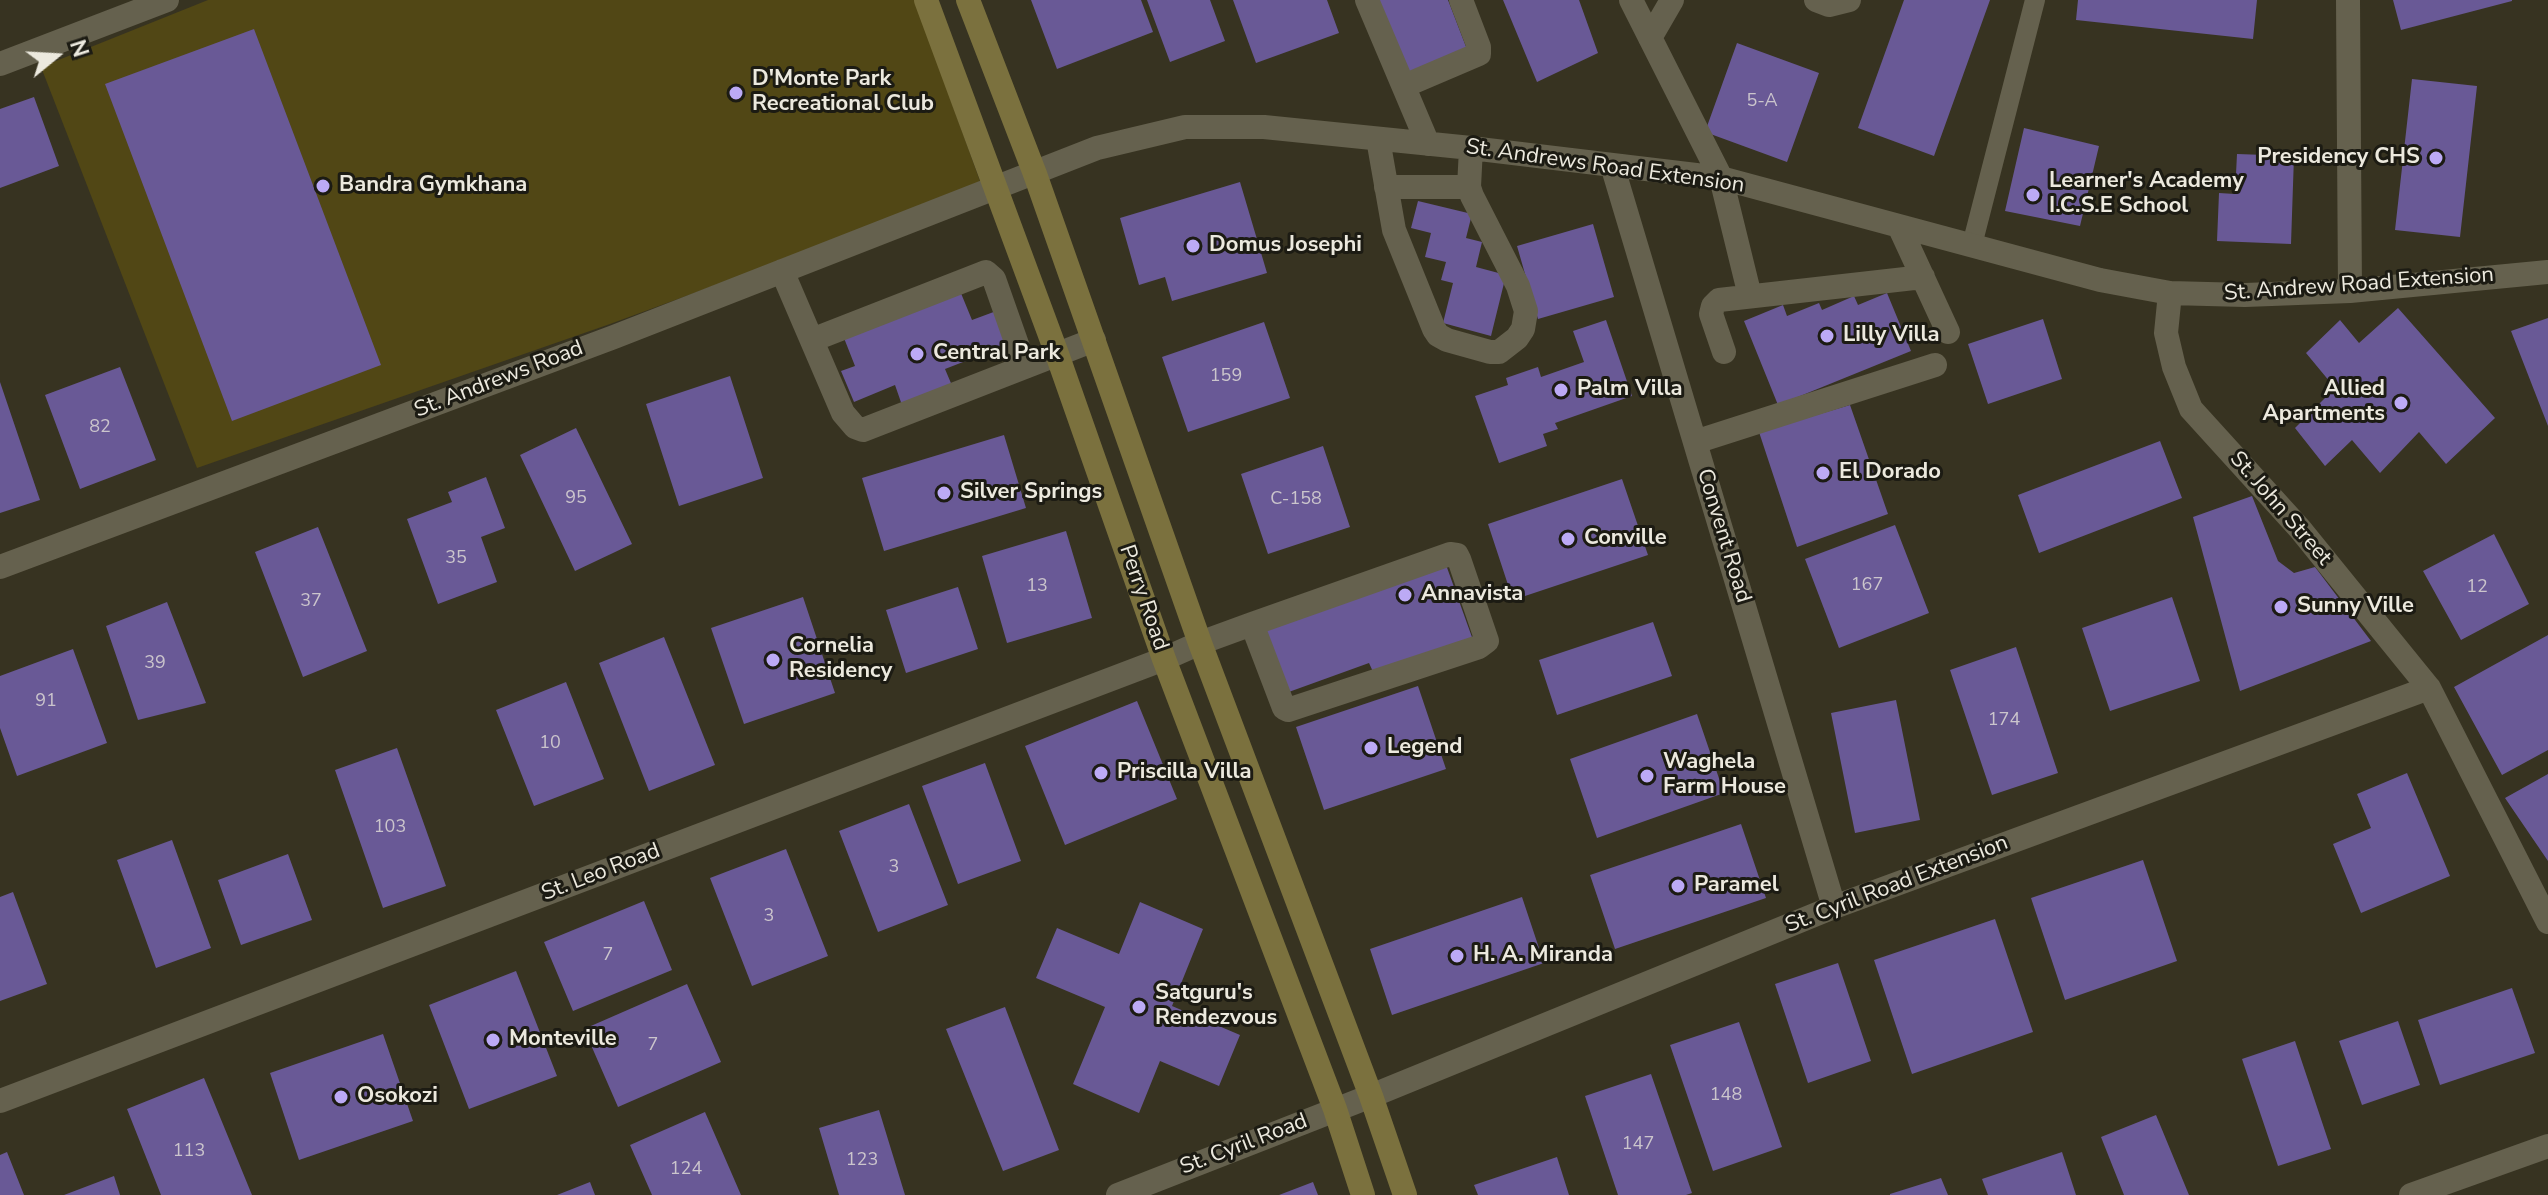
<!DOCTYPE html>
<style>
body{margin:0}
#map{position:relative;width:2548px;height:1195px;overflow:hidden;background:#373321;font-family:"Nunito Sans",sans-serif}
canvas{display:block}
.north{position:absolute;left:16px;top:16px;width:80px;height:80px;-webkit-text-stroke:6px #1c1b13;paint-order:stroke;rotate:72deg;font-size:22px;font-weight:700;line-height:32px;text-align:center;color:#ece9de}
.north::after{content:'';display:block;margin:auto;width:28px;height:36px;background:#ece9de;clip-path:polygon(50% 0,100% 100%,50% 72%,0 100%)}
</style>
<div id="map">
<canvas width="2548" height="1195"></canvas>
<div class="north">N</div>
</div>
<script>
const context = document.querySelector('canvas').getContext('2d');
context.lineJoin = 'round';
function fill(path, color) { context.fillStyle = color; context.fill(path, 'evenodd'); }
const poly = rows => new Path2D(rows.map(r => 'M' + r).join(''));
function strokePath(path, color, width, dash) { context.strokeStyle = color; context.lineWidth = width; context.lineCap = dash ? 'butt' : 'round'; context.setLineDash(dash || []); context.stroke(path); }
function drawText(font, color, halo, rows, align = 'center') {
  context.font = font + ' "Nunito Sans",sans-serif'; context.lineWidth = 6; context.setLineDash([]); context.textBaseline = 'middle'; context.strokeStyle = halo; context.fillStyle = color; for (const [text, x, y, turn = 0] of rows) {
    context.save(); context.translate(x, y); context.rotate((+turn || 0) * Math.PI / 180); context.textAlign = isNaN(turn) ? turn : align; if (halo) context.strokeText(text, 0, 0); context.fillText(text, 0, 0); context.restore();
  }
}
const green = poly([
 [208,0,915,0,982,187,610,324,197,468,41,67]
]);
const building = poly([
 [1031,0,1141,0,1153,32,1057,69],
 [1147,0,1210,0,1225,41,1170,62],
 [1233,0,1327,0,1339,33,1256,63],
 [1376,0,1448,0,1468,52,1405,76],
 [1503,0,1579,0,1598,53,1537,82],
 [1904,0,1990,0,1934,156,1858,128],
 [2078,0,2257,0,2253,39,2076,20],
 [2393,0,2512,0,2512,1,2401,30],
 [254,29,381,365,232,421,105,84],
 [1737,43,1819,73,1787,162,1705,132],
 [2412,79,2477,86,2460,237,2395,230],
 [34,97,59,166,0,188,0,109],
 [2024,128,2099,146,2080,226,2005,211],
 [2237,154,2294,156,2291,244,2217,241,2219,193,2235,194],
 [1240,182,1267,273,1172,301,1165,277,1139,285,1120,218],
 [1418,201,1472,214,1466,238,1482,242,1476,267,1506,275,1491,336,1443,323,1453,283,1441,280,1446,262,1425,257,1431,233,1411,228],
 [1593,224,1614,297,1538,319,1517,246],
 [958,286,972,320,999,310,1012,343,945,369,953,388,903,408,895,385,854,402,841,371,855,366,842,333],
 [1887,293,1911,351,1778,405,1744,321,1783,305,1787,316,1819,303,1822,310,1854,296,1858,305],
 [2398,308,2495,418,2446,464,2419,432,2380,473,2352,440,2325,466,2295,428,2335,388,2306,353,2340,320,2359,343],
 [2548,318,2548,426,2511,331],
 [2043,319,2062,379,1988,404,1968,344],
 [1606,320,1632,396,1555,423,1558,429,1543,434,1547,446,1499,463,1475,396,1508,385,1506,378,1538,367,1541,377,1584,362,1573,331],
 [1264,322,1290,398,1188,432,1162,357],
 [120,367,156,460,80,489,45,395],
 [730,376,763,478,679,506,646,404],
 [0,382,40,500,0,513],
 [1850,405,1888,514,1797,547,1759,432],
 [576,428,632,544,575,571,520,455],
 [1004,435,1026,508,884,551,862,478],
 [2160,441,2182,498,2039,553,2018,495],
 [1323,446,1350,527,1268,554,1241,474],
 [486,477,505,528,481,537,497,582,438,604,407,519,452,502,448,492],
 [1622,479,1648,555,1513,600,1488,524],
 [2252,496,2278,561,2294,573,2315,567,2371,641,2240,691,2193,517],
 [1895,525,1929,613,1839,648,1805,559],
 [318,527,367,651,303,677,255,552],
 [1066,531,1092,618,1007,643,982,556],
 [2494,534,2529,604,2461,640,2423,571],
 [1445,562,1473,640,1375,676,1369,663,1286,693,1263,629],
 [958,587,978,649,906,673,886,610],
 [803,597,835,693,744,724,711,628],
 [2172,597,2200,681,2110,711,2082,628],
 [167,602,206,703,138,720,106,626],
 [1653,622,1672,676,1557,715,1539,660],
 [2548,635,2548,750,2502,775,2454,687],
 [664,637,715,765,649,791,599,663],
 [2016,647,2058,773,1992,795,1950,670],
 [73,649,107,743,17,776,0,728,0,676],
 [566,682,604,779,534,806,496,710],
 [1418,686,1446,769,1324,810,1296,727],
 [1896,700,1920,820,1855,833,1831,713],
 [1137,701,1177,799,1065,845,1025,746],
 [1697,714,1724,793,1597,838,1570,759],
 [397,748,446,886,383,908,335,770],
 [985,763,1021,861,958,884,922,786],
 [2407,773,2450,876,2361,913,2333,844,2371,828,2357,794],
 [2548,774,2548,861,2505,798],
 [909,804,948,905,878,932,839,831],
 [1741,824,1766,898,1615,949,1590,875],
 [172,840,211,948,156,968,117,860],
 [786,849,828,956,752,986,710,878],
 [288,854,312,920,241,945,218,880],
 [2143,860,2177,961,2065,1000,2031,898],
 [13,892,47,984,0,1001,0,897],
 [1522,897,1544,963,1392,1015,1370,949],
 [644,901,672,970,573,1011,544,942],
 [1140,902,1203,929,1172,1006,1240,1035,1219,1086,1160,1061,1139,1113,1073,1084,1105,1007,1036,978,1057,928,1119,954],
 [1995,919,2033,1032,1912,1074,1874,960],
 [1838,963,1871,1061,1808,1083,1775,984],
 [516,971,557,1076,469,1109,429,1005],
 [687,984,721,1062,618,1107,584,1029],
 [2512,988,2535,1053,2440,1085,2418,1020],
 [1005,1007,1059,1150,1003,1171,946,1029],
 [2398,1021,2420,1085,2362,1105,2339,1041],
 [1739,1022,1782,1147,1713,1171,1670,1045],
 [383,1034,413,1121,299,1160,270,1073],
 [2295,1041,2331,1149,2278,1166,2242,1059],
 [1651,1074,1692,1193,1686,1195,1618,1195,1585,1096],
 [204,1078,252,1195,161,1195,127,1109],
 [879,1110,905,1195,839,1195,819,1128],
 [705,1112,741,1195,652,1195,630,1145],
 [2156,1115,2189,1195,2124,1195,2101,1137],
 [7,1152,24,1195,0,1195,0,1155],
 [2062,1152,2076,1195,1988,1195,1982,1179],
 [1557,1157,1569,1195,1478,1195,1474,1185],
 [114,1176,120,1195,64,1195],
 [1941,1178,1948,1195,1890,1195,1890,1194],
 [590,1182,595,1195,557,1195],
 [1313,1182,1318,1195,1279,1195]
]);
const service = poly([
 [1972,245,2035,0]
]);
const minor = poly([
 [1367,0,1428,144],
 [1631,0,1721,178,1750,296],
 [1816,0,1829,5,1849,0],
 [2348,0,2350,291],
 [1650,38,1672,0],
 [0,64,167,0],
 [1404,86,1479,54,1479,47,1461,0],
 [1378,139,1394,230,1434,329,1438,335,1447,340,1490,352,1499,352,1517,338,1523,329,1526,311,1518,286,1472,196,1469,187,1471,148],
 [1612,165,1834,907],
 [1386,187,1469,187],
 [1899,226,1948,332],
 [782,271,843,413,855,427,863,430,1094,340],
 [2170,293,2166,333,2174,367,2191,409,2300,529,2429,688,2548,922],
 [812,340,986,272,994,279,1025,367],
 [1724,352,1711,314,1713,306,1719,300,1923,277],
 [1695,442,1935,365],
 [0,567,614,337,1097,148,1185,127,1264,127,1471,148,1721,178,2100,280,2170,293,2245,295,2350,291,2548,272],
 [0,1101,1164,659,1200,643,1252,624,1450,554,1457,555,1459,559,1487,641,1479,647,1288,710,1284,708,1252,624],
 [1118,1195,1371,1096,1834,907,2429,688],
 [2411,1195,2548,1146]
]);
const secondary = poly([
 [926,0,1057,354,1164,659,1335,1109,1363,1195],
 [968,0,1035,174,1200,643,1371,1096,1405,1195]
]);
const markers = [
 [736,93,8,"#bcaaf5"],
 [2436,158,8,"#bcaaf5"],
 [323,186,8,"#bcaaf5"],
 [2033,195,8,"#bcaaf5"],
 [1193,246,8,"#bcaaf5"],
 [1827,336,8,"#bcaaf5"],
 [917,354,8,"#bcaaf5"],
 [1561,390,8,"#bcaaf5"],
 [2401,403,8,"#bcaaf5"],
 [1823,473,8,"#bcaaf5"],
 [944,493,8,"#bcaaf5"],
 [1568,539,8,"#bcaaf5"],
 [1405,595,8,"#bcaaf5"],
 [2281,607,8,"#bcaaf5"],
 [773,660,8,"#bcaaf5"],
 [1371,748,8,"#bcaaf5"],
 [1101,773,8,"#bcaaf5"],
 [1647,776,8,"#bcaaf5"],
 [1678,886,8,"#bcaaf5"],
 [1457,956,8,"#bcaaf5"],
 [1139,1007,8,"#bcaaf5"],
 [493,1040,8,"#bcaaf5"],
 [341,1097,8,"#bcaaf5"]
];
const numberNames = [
 ["5-A",1762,102],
 ["159",1226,377],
 ["82",100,428],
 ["95",576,499],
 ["C-158",1296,500],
 ["35",456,559],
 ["167",1867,586],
 ["13",1037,587],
 ["12",2477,588],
 ["37",311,602],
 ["39",155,664],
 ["91",46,702],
 ["174",2004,721],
 ["10",550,744],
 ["103",390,828],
 ["3",894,868],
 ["3",769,917],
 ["7",608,956],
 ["7",653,1046],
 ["148",1726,1096],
 ["147",1638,1145],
 ["113",189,1152],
 ["123",862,1161],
 ["124",686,1170]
];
const poiNames = [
 ["D'Monte Park",752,80],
 ["Recreational Club",752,105],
 ["Presidency CHS",2420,158,"right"],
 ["Learner's Academy",2049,182],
 ["I.C.S.E School",2049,207],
 ["Bandra Gymkhana",339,186],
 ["Domus Josephi",1209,246],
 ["Lilly Villa",1843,336],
 ["Central Park",933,354],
 ["Palm Villa",1577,390],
 ["Allied",2385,390,"right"],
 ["Apartments",2385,415,"right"],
 ["El Dorado",1839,473],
 ["Silver Springs",960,493],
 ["Conville",1584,539],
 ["Annavista",1421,595],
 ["Sunny Ville",2297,607],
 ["Cornelia",789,647],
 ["Residency",789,672],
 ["Legend",1387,748],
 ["Waghela",1663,763],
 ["Farm House",1663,788],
 ["Priscilla Villa",1117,773],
 ["Paramel",1694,886],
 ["H. A. Miranda",1473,956],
 ["Satguru's",1155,994],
 ["Rendezvous",1155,1019],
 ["Monteville",509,1040],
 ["Osokozi",357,1097]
];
const streetNames = [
 ["St. Andrews Road Extension",1605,167,8],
 ["St. Andrew Road Extension",2359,285,-4],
 ["St. Andrews Road",499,380,-21],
 ["St. John Street",2280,509,49],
 ["Convent Road",1723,536,73],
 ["Perry Road",1143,598,71],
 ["St. Leo Road",601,873,-21],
 ["St. Cyril Road Extension",1897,885,-21],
 ["St. Cyril Road",1244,1145,-21]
];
fill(green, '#514715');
fill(building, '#695996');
strokePath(service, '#65614e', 20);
strokePath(minor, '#65614e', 24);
strokePath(secondary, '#7b713e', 24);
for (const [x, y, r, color] of markers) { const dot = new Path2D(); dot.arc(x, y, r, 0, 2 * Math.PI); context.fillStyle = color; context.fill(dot); strokePath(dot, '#1c1b13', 3); }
drawText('18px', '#cbc5cc', null, numberNames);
drawText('bold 22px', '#ece9de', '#1c1b13', poiNames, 'left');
drawText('22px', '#ece9de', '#1c1b13', streetNames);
</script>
